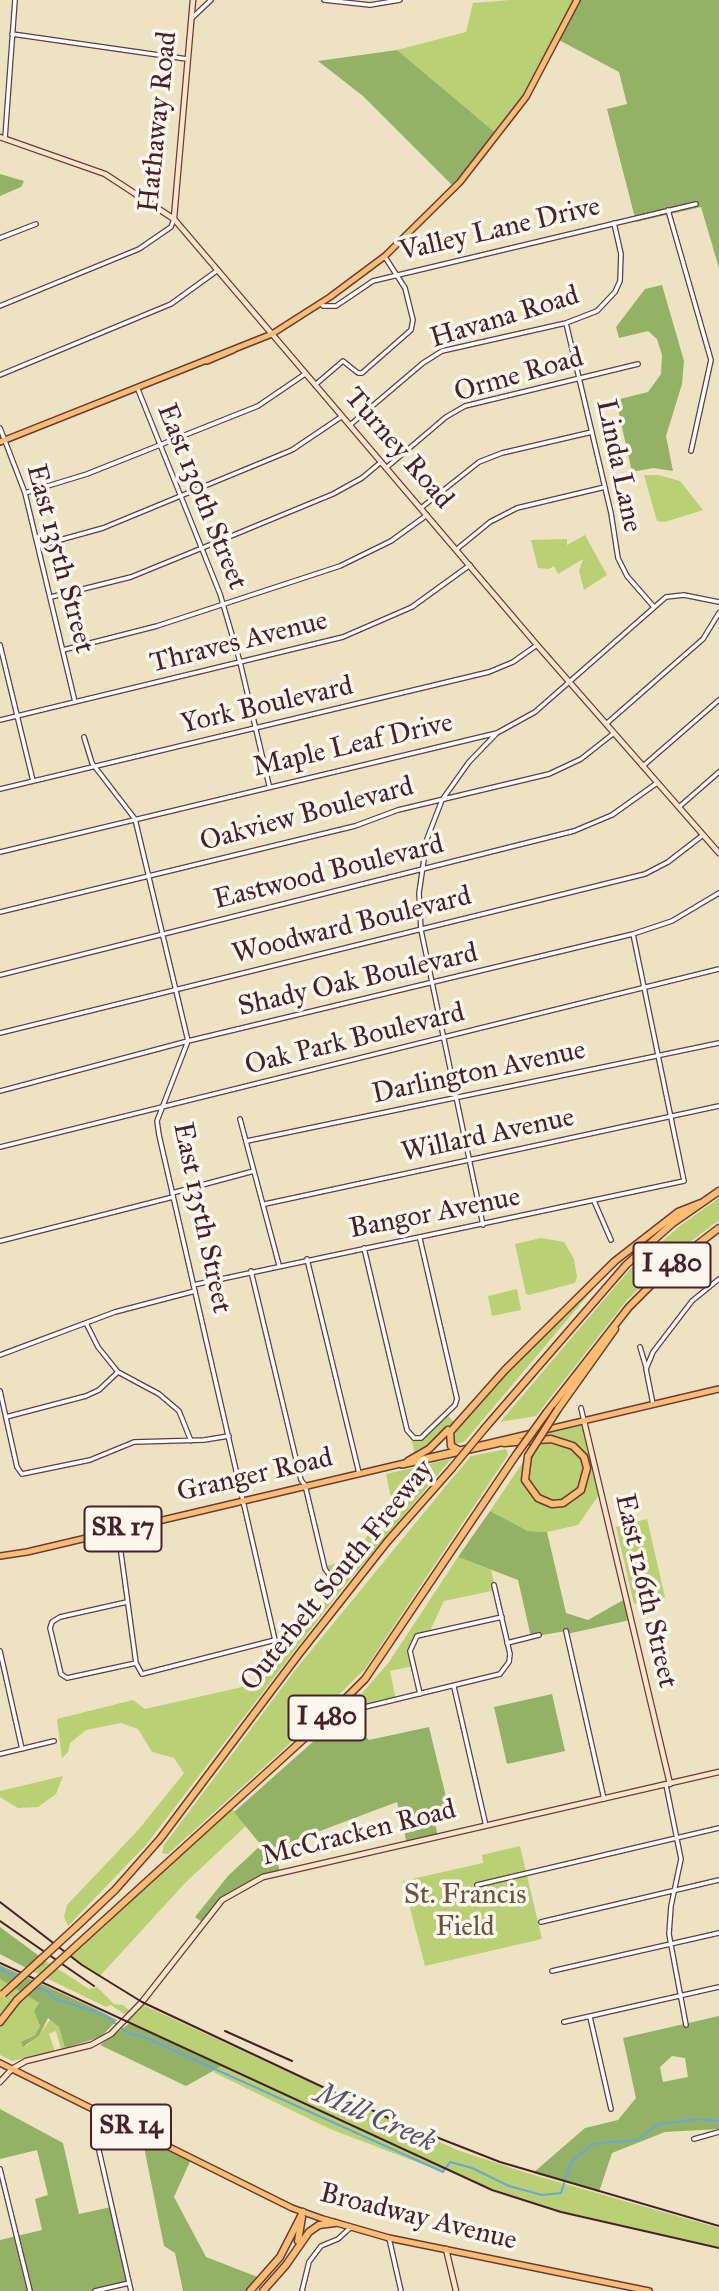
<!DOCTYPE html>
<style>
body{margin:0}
canvas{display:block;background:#ede3c3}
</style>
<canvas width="719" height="2291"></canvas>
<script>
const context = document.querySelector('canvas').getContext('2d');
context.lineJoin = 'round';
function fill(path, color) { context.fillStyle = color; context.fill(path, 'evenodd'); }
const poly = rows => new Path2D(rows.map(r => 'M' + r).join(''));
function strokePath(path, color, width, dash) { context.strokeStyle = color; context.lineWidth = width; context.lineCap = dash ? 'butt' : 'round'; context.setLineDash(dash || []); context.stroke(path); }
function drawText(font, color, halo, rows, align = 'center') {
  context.font = font + ' "IM FELL Great Primer",serif'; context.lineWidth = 7; context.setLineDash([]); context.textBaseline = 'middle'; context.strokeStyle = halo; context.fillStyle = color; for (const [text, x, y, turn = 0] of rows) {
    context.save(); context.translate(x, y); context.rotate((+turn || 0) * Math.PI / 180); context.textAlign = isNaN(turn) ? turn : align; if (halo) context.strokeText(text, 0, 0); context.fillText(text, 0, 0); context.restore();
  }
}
const green = poly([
 [510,0,577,0,526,97,497,134,397,50,466,32,473,3],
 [644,475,658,475,680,481,703,510,665,522,657,521],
 [585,535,607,575,584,590,579,571,583,559,558,574,554,566,549,569,538,568,531,540,567,539,567,545],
 [719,1198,719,1220,676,1253,627,1300,536,1416,500,1422,631,1268,681,1225],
 [541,1238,564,1242,574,1259,577,1277,575,1283,529,1295,526,1294,515,1244],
 [600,1281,464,1442,453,1445,453,1431,530,1347],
 [517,1289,521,1310,492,1316,488,1296],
 [446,1414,455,1423,434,1445,415,1455,411,1437,421,1438],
 [584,1421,601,1492,578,1525,547,1532,528,1531,490,1511,546,1428],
 [506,1449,508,1455,365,1669,286,1747,168,1854,162,1853,164,1845,296,1669,445,1487,471,1456],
 [451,1459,338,1594,146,1845,68,1926,64,1917,67,1905,139,1829,184,1773,174,1758,152,1752,138,1729,121,1723,86,1730,70,1743,68,1752,62,1758,57,1719,133,1700,145,1709,251,1685,290,1644,339,1584,325,1566,349,1561,392,1503,386,1474],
 [647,1519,665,1597,634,1604,616,1527],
 [458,1557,491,1570,496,1590,444,1601,429,1633,417,1636,410,1651,414,1666,390,1671,396,1700,361,1708,350,1720,344,1714,389,1662],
 [63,1776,56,1794,38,1807,18,1808,0,1797,0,1791],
 [230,1806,246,1826,186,1882,99,1977,67,1954],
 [520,1846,542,1939,425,1966,403,1881,483,1863,482,1855],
 [46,1961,89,1989,97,1987,114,2004,123,2005,130,2011,124,2014,111,2005,106,2007,32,1971],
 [0,1979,39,2003,35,2013,40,2026,35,2035,28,2038,25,2047,39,2036,51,2018,59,2027,65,2048,61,2049,56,2031,49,2034,55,2051,12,2061,0,2055],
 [141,2004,457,2150,527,2173,719,2228,719,2248,561,2212,517,2199,445,2169,443,2172,330,2129,213,2072,222,2066,126,2021]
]);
const forest = poly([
 [577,0,719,0,719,268,701,207,636,222,607,109,627,104,619,72,557,39],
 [397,50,497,134,452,185,363,96,318,61],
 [0,174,24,181,21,187,0,196],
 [662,285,684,361,682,384,666,436,673,471,653,468,632,472,616,400,648,392,661,374,662,355,657,339,648,331,619,338,616,327,645,289],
 [490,1511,528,1531,547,1532,566,1613,588,1620,625,1599,630,1620,567,1634,566,1631,531,1637,518,1580,458,1557],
 [552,1694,565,1751,507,1764,494,1707],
 [344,1714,369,1740,429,1727,448,1805,432,1809,438,1837,407,1844,397,1802,275,1848,280,1873,263,1877,222,1900,202,1922,195,1917,228,1876,261,1845,234,1812],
 [0,1927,46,1961,44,1965,32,1971,0,1954],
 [0,1965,98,2010,117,2020,101,2037,65,2048,59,2027,48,2018,39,2036,23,2047,21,2042,35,2035,40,2026,34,2011,39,2003,0,1979],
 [719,2016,719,2129,665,2132,612,2153,599,2192,533,2173,585,2128,618,2120,636,2098,623,2038],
 [672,2056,685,2058,688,2077,663,2082,660,2067],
 [130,2023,222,2066,186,2086,100,2045],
 [0,2109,63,2143,79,2214,111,2207,129,2283,95,2291,0,2291,0,2240,42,2230,35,2199,48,2195,37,2150,0,2159],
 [141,2132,192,2157,174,2197,206,2257,263,2279,250,2291,183,2291,175,2253,164,2246]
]);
const stream = poly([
 [0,1969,17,1978],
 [35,1987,47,1991,53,1998,104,2015,128,2033,144,2037,443,2172,450,2162,472,2168,509,2186,542,2195,561,2193,571,2162,592,2144,637,2140,659,2124,698,2119,719,2121]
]);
const street = poly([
 [324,0,370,5,400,0],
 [192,18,211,0],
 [12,34,187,59],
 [5,138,15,0],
 [668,210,711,360,691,451],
 [0,238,36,224],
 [321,303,323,306,336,306,373,281,696,204],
 [0,306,139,249,171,227,174,219],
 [566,323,611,513,618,558,627,576,654,607],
 [0,375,171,304,218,270],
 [315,385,343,361,358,373,362,373,411,330,413,320,405,288,385,257],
 [137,387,220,594,240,662,269,785],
 [350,425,423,363,442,351,566,323,597,311,615,292,620,281,621,254,614,223],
 [0,428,25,493,75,702],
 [386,468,446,417,465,406,638,364],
 [25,493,87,474,258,406,305,374],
 [421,508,479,462,502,453,592,432],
 [38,546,103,528,292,450,341,417],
 [457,549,490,522,517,508,605,487],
 [51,597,131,577,207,546,333,494,362,478,381,462],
 [0,645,33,781],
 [63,650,157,626,340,566,391,541,427,515],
 [0,720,343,637,412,607,470,565],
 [606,724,703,639,719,613],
 [84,737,92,763,135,819,188,1041,157,1121,159,1135,275,1640,142,1674,136,1663,118,1531],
 [643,766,719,700],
 [0,789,489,672,513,662,537,645],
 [679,807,719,772],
 [0,852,497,733,535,712,666,597,684,595,719,602],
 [0,912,355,826,398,810,549,774,581,759,614,733],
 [0,975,574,831,612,815,657,783],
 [0,1033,645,874,668,862,703,835],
 [0,1091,188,1041,633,934,672,921,719,893],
 [240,1119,279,1265],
 [247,1141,719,1043],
 [0,1147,719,969],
 [172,1193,254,1171],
 [594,1201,611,1240],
 [265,1204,719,1106],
 [483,1225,421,930,419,893,427,839,442,800,469,762,496,734],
 [0,1241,173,1197],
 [364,1248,407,1430,414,1438,421,1438,455,1405,457,1399,420,1239],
 [702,1257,709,1287],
 [307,1259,359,1473],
 [251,1271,301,1480,305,1485,325,1569,331,1577],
 [193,1285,684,1181,633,934],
 [86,1323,98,1347,118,1372,159,1394,179,1411,191,1441],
 [640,1347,646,1367],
 [0,1355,115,1312,195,1291],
 [0,1391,17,1467,22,1474,90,1460,134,1442,204,1440,229,1436],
 [653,1404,646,1369,653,1352,692,1301,719,1279],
 [581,1408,584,1421],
 [6,1417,86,1396,99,1390,118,1372],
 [127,1602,60,1617,52,1622,50,1628,61,1674,67,1678,136,1663],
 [566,1631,604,1799],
 [507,1643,539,1635],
 [0,1651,22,1749],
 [454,1687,486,1826],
 [420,1694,410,1651,417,1636,502,1617],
 [361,1708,500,1674,509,1662,510,1654,494,1585],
 [0,1754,54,1741],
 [666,1785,681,1859,671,1906,669,1934,686,2025],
 [477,1885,719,1828],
 [541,1922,719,1880],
 [552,1971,719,1933],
 [590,2017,611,2109],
 [564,2022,719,1987],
 [104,2114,95,2133,131,2291],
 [694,2139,719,2132],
 [0,2169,30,2291],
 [389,2238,401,2291],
 [95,2291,129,2283],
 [302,2291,309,2262,321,2246,338,2239,350,2228]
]);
const secondary = poly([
 [0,137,105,174,174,219,537,645,719,853],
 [174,218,193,0],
 [584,1421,670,1784],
 [0,2082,12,2069,26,2061,91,2045,111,2034,142,2002,222,1900,263,1877,719,1772],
 [446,2249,456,2291]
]);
const primary = poly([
 [207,361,233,350],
 [0,442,272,334,330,297,385,256,460,182,526,97,577,0],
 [402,1465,505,1442],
 [0,1556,27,1552,719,1389],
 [0,2063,292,2208,323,2219,389,2238,649,2291]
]);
const highway = poly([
 [558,1409,615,1329],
 [547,1412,629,1307,672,1264,719,1228],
 [485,1428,626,1265,673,1223,719,1191],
 [504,1443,551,1439,573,1446,584,1457,587,1468,581,1490,563,1503,552,1504,538,1498,525,1480,528,1456],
 [462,1452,451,1446,450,1432,505,1370,615,1261,678,1212,701,1203],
 [408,1461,429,1449,448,1430],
 [76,1927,115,1890,160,1839,299,1654,387,1542,452,1468],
 [87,1936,319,1725,365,1679,516,1455],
 [0,2022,17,2000],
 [298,2241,302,2217],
 [250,2291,280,2257,303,2212],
 [263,2291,286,2265,309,2232,319,2225,335,2223]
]);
const rail = poly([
 [0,1902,82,1965,142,2002,395,2121,500,2162,719,2226],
 [0,1921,94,1986],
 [0,1963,492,2190,561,2212,719,2248],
 [225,2031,292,2061]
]);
const highwayBridge = poly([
 [516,1455,547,1412],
 [528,1456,558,1409],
 [452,1468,485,1428],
 [3,1994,76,1927],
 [17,2000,87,1936]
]);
const shields = [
 [672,1265,77],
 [123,1529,77],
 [327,1718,77],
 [131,2127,80]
];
const shieldNames = [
 ["I 480",672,1265],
 ["SR 17",123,1529],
 ["I 480",327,1718],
 ["SR 14",131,2127]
];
const streetNames = [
 ["Hathaway Road",159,122,-84],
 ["Valley Lane Drive",500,230,-13],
 ["Havana Road",505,318,-17],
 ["Orme Road",519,376,-16],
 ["Turney Road",398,449,49],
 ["Linda Lane",618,466,78],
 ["East 130th Street",201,497,68],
 ["East 135th Street",59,559,75],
 ["Thraves Avenue",239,643,-14],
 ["York Boulevard",267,706,-13],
 ["Maple Leaf Drive",353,746,-13],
 ["Oakview Boulevard",307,815,-15],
 ["Eastwood Boulevard",329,873,-14],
 ["Woodward Boulevard",352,926,-14],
 ["Shady Oak Boulevard",358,981,-13],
 ["Oak Park Boulevard",355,1040,-14],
 ["Darlington Avenue",479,1073,-12],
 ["Willard Avenue",488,1136,-12],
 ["Bangor Avenue",435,1214,-11],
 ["East 135th Street",201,1218,78],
 ["Granger Road",255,1476,-13],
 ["Outerbelt South Freeway",338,1576,-51],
 ["East 126th Street",645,1591,77],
 ["McCracken Road",359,1834,-14],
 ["Broadway Avenue",418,2218,14]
];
const parkNames = [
 ["St. Francis",465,1896],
 ["Field",465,1928]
];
const waterNames = [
 ["Mill Creek",375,2119,24]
];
fill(green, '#bad074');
fill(forest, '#93b266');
strokePath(stream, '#67a8db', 2);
strokePath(street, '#623c42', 6);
strokePath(secondary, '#623c42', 7);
strokePath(primary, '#623c42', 8);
strokePath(highway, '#623c42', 9);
strokePath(street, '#fff', 3.5);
strokePath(secondary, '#fee4c6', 4.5);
strokePath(primary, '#fdbc70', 5);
strokePath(highway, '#fdbc70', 6);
strokePath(rail, '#4a1f2b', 2);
strokePath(highwayBridge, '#623c42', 9, []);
strokePath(highwayBridge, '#fdbc70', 6);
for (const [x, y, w] of shields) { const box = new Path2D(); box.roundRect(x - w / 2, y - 22.5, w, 45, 5); context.fillStyle = '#fbf7ec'; context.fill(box); strokePath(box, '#4a1f2b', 2); }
drawText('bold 26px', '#4a1f2b', null, shieldNames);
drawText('28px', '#4a1f2b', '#fbf7ec', streetNames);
drawText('28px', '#6c5441', '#fbf7ec', parkNames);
drawText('italic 30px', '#565671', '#fbf7ec', waterNames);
</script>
